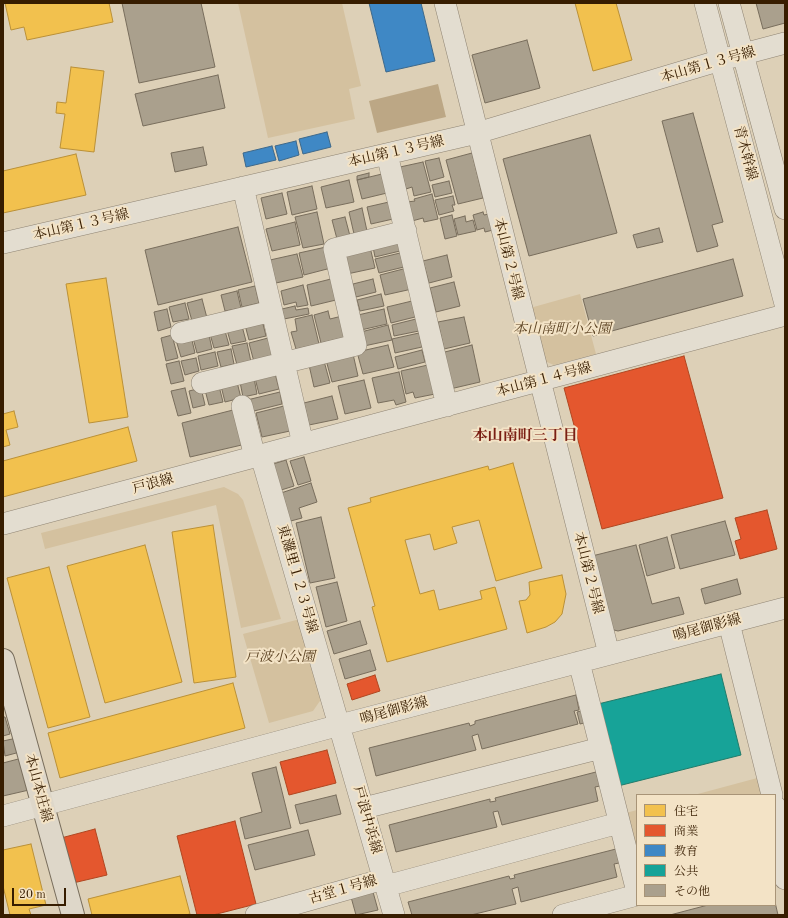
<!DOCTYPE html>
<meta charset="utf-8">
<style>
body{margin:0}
#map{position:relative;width:788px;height:918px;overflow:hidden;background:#ddd0b7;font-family:"Old Standard TT","Noto Serif JP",serif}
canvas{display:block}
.frame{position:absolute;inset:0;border:4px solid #371d00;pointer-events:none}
.legend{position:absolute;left:636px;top:794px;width:140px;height:112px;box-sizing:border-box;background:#f3e3c6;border:1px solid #a89477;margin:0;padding:5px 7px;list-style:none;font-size:12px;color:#371d00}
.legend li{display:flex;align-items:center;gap:8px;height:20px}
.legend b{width:20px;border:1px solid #a89477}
.scale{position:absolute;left:12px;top:888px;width:54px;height:18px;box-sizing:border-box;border:2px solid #371d00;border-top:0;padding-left:5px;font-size:12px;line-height:14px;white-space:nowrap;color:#371d00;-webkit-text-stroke:3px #f3e3c6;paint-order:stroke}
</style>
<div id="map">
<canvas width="788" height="918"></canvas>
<div class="frame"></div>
<ul class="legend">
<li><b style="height:11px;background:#f2c14e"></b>住宅</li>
<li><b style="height:11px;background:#e4572e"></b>商業</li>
<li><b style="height:11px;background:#3f88c5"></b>教育</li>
<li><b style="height:11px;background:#17a398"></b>公共</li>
<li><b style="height:11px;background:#aaa08d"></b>その他</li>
</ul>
<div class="scale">20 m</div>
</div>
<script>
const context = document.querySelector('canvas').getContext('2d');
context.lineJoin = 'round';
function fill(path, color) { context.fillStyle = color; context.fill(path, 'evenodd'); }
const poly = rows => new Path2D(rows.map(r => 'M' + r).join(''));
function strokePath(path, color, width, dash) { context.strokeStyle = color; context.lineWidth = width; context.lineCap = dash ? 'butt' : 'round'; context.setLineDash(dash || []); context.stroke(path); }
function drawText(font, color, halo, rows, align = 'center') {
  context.font = font + ' "Old Standard TT","Noto Serif JP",serif'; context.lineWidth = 4; context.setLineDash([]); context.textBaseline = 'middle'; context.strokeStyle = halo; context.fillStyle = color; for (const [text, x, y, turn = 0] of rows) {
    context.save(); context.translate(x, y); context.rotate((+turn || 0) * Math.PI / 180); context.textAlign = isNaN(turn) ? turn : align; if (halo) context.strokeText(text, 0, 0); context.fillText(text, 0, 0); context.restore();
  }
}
const green = poly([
 [238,3,342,3,361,86,349,89,355,119,268,138],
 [580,294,596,354,554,365,542,360,530,308],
 [224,487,238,494,243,500,281,619,241,628,216,505,45,549,41,533],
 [300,619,322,698,313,711,269,723,243,634],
 [761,777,765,795,694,795],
 [637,810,637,875,622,814]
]);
const water = poly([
 [438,84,446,117,377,133,369,101]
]);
const homes = poly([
 [5,3,109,3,113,22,27,40,24,27,11,30,5,3],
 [575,3,616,3,632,60,593,71,575,3],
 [71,67,104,71,94,152,60,148,65,114,56,113,57,102,66,103,71,67],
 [76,154,86,195,3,213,3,171,76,154],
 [106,278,128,417,89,423,66,284,106,278],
 [14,411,18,427,6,430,10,445,3,447,3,414,14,411],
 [128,427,137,461,3,497,3,461,128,427],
 [513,463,542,568,496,581,479,520,452,527,457,543,434,550,430,534,405,540,420,594,434,590,439,610,482,599,480,591,495,587,507,629,387,662,372,607,375,606,348,508,371,502,370,498,488,466,489,470,513,463],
 [213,525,236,677,194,683,172,532,213,525],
 [145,545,182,682,105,703,67,566,145,545],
 [49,567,90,717,48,728,7,578,49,567],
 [562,575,566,594,562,614,555,622,546,627,527,633,519,601,526,600,530,595,529,582,562,575],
 [233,683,245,728,60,778,48,733,233,683],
 [31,844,46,905,29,909,31,915,10,915,3,886,3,850,31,844],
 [180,876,190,914,185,915,92,915,88,899,180,876]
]);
const shops = poly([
 [684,356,723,498,602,529,564,388,684,356],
 [767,510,777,549,740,559,735,541,741,539,735,518,767,510],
 [375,675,380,691,352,700,347,684,375,675],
 [327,750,336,783,289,795,280,762,327,750],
 [235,821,256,904,213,915,197,915,177,836,235,821],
 [95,829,107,875,73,883,61,838,95,829]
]);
const schools = poly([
 [369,3,421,3,435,61,386,72,369,3],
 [327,132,331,147,303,154,299,139,327,132],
 [296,141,299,155,279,161,275,146,296,141],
 [272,146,276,160,246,167,243,153,272,146]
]);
const public = poly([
 [721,674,741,755,618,786,598,704,721,674]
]);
const building = poly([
 [122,3,201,3,215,67,139,83,122,3],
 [756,3,785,3,785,23,763,29,756,3],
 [527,40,540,88,485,103,472,55,527,40],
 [218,75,225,108,143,126,135,94,218,75],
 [693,113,723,222,712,225,718,246,697,252,662,121,693,113],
 [590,135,617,233,529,256,503,159,590,135],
 [203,147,207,165,175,172,171,153,203,147],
 [472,153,483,198,458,204,446,160,472,153],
 [439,158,444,177,430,181,425,161,439,158],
 [423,162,431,192,414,196,412,187,406,189,400,167,423,162],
 [369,173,369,177,357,180,357,176,369,173],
 [382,174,387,193,362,199,357,180,382,174],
 [349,180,354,202,326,208,321,187,349,180],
 [449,181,452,193,435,197,432,185,449,181],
 [312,186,317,209,292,215,287,192,312,186],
 [282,193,287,214,266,219,261,198,282,193],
 [432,194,438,219,424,222,423,218,412,221,407,202,415,201,414,199,432,194],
 [453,196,455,205,452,205,454,211,439,215,435,200,453,196],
 [389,202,393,219,371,224,367,207,389,202],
 [362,208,367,231,354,234,349,212,362,208],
 [317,212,324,244,303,248,295,217,317,212],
 [483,212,484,215,489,214,493,230,485,232,484,228,477,230,473,215,483,212],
 [452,215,457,236,445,239,440,218,452,215],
 [465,216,466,222,473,220,476,231,458,235,454,219,465,216],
 [345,217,350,236,337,239,332,220,345,217],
 [295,222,300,245,272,251,266,229,295,222],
 [238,227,252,282,158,305,145,250,238,227],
 [659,228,663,242,637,248,633,235,659,228],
 [398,242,400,251,375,257,373,247,398,242],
 [326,247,331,268,304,275,299,253,326,247],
 [370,247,375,268,347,274,342,254,370,247],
 [400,253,404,267,379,273,375,259,400,253],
 [297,254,303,277,276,283,270,260,297,254],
 [447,255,452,277,429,283,423,261,447,255],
 [733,259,743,296,593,336,583,299,733,259],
 [407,268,412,289,385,295,380,275,407,268],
 [331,279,336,300,311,306,307,285,331,279],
 [373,279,376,292,356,297,353,284,373,279],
 [454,282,460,306,436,312,430,288,454,282],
 [303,285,308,305,297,307,296,302,284,305,281,291,303,285],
 [255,286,259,303,242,307,238,290,255,286],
 [237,291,241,308,225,311,221,295,237,291],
 [381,294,384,306,360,311,357,300,381,294],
 [202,299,207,318,192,321,187,303,202,299],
 [412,301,415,317,391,323,387,307,412,301],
 [185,303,189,319,173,322,169,307,185,303],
 [295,306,296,310,308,308,309,314,284,319,282,309,295,306],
 [167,309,171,327,158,331,154,312,167,309],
 [384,309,387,324,361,330,358,315,384,309],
 [328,311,330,319,342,316,347,337,321,343,314,315,328,311],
 [312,315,319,344,296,349,291,332,297,331,295,319,312,315],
 [464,317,470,343,444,349,438,322,464,317],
 [416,319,419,331,394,336,392,325,416,319],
 [262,320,266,336,249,340,245,325,262,320],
 [388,325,392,340,364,346,361,332,388,325],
 [242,326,246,341,231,344,227,330,242,326],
 [225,331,229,345,214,348,210,334,225,331],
 [419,333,422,347,395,353,392,339,419,333],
 [172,335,178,358,166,361,161,338,172,335],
 [209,335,212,349,197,353,193,338,209,335],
 [191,336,195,353,181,357,176,340,191,336],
 [268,338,273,358,254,362,249,343,268,338],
 [247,343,251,362,237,365,232,346,247,343],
 [388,345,394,367,363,374,357,352,388,345],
 [472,345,480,382,450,389,441,353,472,345],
 [231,349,234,364,221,367,217,352,231,349],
 [422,350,425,362,398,369,395,357,422,350],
 [215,352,218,366,201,370,198,356,215,352],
 [353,354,358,376,332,382,326,360,353,354],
 [196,358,199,371,185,375,181,361,196,358],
 [179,361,184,381,171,384,166,364,179,361],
 [324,361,330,383,314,387,309,365,324,361],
 [428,365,435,394,415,398,413,392,406,394,401,371,428,365],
 [399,372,406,402,396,405,394,400,378,403,372,378,399,372],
 [275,373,279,389,259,394,255,378,275,373],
 [254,378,257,394,243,397,240,382,254,378],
 [364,380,371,408,345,414,338,386,364,380],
 [237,382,241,398,225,402,221,386,237,382],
 [219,386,223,402,209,405,205,390,219,386],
 [185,388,191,413,178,416,171,391,185,388],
 [201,388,205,405,193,408,189,391,201,388],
 [280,392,282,404,250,412,247,400,280,392],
 [332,396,338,419,309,425,304,403,332,396],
 [284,406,290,431,262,437,256,413,284,406],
 [237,409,246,444,190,457,182,423,237,409],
 [304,457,311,481,298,485,290,461,304,457],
 [286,460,294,486,278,491,270,465,286,460],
 [311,483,317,502,299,508,302,518,287,522,278,494,311,483],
 [321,517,335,578,310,583,296,523,321,517],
 [725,521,735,555,680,569,671,535,725,521],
 [667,537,675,568,647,576,639,545,667,537],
 [636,545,652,604,679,597,684,614,618,631,610,629,592,556,636,545],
 [737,579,741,594,705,604,701,589,737,579],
 [337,582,347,621,326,627,316,587,337,582],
 [360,621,367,644,334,654,327,631,360,621],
 [370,650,376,670,345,679,339,659,370,650],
 [576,695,579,710,574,711,578,724,482,749,478,734,472,736,476,750,376,776,369,748,469,723,470,726,475,724,475,721,576,695],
 [585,710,588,722,580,724,577,712,585,710],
 [3,717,5,717,10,734,3,736,3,717],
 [17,738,20,752,5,756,3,741,17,738],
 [26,757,29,790,3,796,3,763,26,757],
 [276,767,291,828,245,839,240,818,262,812,252,773,276,767],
 [596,772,600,786,595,787,598,801,502,825,498,811,493,812,497,827,396,852,389,825,490,799,490,802,496,801,495,798,596,772],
 [336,795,341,814,300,824,295,805,336,795],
 [308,830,315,855,255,870,248,845,308,830],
 [616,849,619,863,614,864,617,877,521,902,518,887,512,889,516,904,471,915,412,915,408,902,509,876,510,879,515,878,514,875,616,849],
 [373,892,378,910,356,915,351,897,373,892],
 [775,902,778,915,670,915,708,905,775,905,775,902]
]);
const minor = poly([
 [445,3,609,654],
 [705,3,785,304],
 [729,3,785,209],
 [387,154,447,406],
 [243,187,303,444],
 [3,243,477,133,721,60,785,43],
 [181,333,272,311],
 [202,383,356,345,334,249,406,231],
 [242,406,255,457],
 [261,456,394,915],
 [3,524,785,315],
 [729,623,772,795],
 [579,662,637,892],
 [775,806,785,846],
 [364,808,601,748],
 [3,816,340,725,785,608],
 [779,857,785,879],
 [386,886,619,823],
 [256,915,384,879],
 [563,915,637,895]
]);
const major = poly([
 [3,660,73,915]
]);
const streetNames = [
 ["本山第１３号線",708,65,-16],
 ["本山第１３号線",396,152,-13],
 ["青木幹線",745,153,75],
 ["本山第１３号線",81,225,-13],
 ["本山第２号線",508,259,76],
 ["本山第１４号線",544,380,-15],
 ["戸浪線",153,484,-15],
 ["本山第２号線",588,573,76],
 ["東灘里１２３号線",297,579,74],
 ["鳴尾御影線",707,628,-15],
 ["鳴尾御影線",394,711,-15],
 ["本山本庄線",38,788,75],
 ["戸浪中浜線",367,820,74],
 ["古堂１号線",343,890,-16]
];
const parkNames = [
 ["本山南町小公園",562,329],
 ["戸波小公園",280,657]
];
const neighbourhoodNames = [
 ["本山南町三丁目",525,436]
];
fill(green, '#d4c19f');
fill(water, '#bca785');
fill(homes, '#f2c14e');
strokePath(homes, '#ba9037', 1);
fill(shops, '#e4572e');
strokePath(shops, '#b04620', 1);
fill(schools, '#3f88c5');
strokePath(schools, '#3d688a', 1);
fill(public, '#17a398');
strokePath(public, '#217b6a', 1);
fill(building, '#aaa08d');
strokePath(building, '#786d5c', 1);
strokePath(minor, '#908574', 22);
strokePath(major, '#786d5c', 24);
strokePath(minor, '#e3ddd0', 21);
strokePath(major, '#ded7c9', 22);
drawText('14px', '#371d00', '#f3e3c6', streetNames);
drawText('italic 14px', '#5c4323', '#f3e3c6', parkNames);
drawText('bold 15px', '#7a1f14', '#f3e3c6', neighbourhoodNames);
</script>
